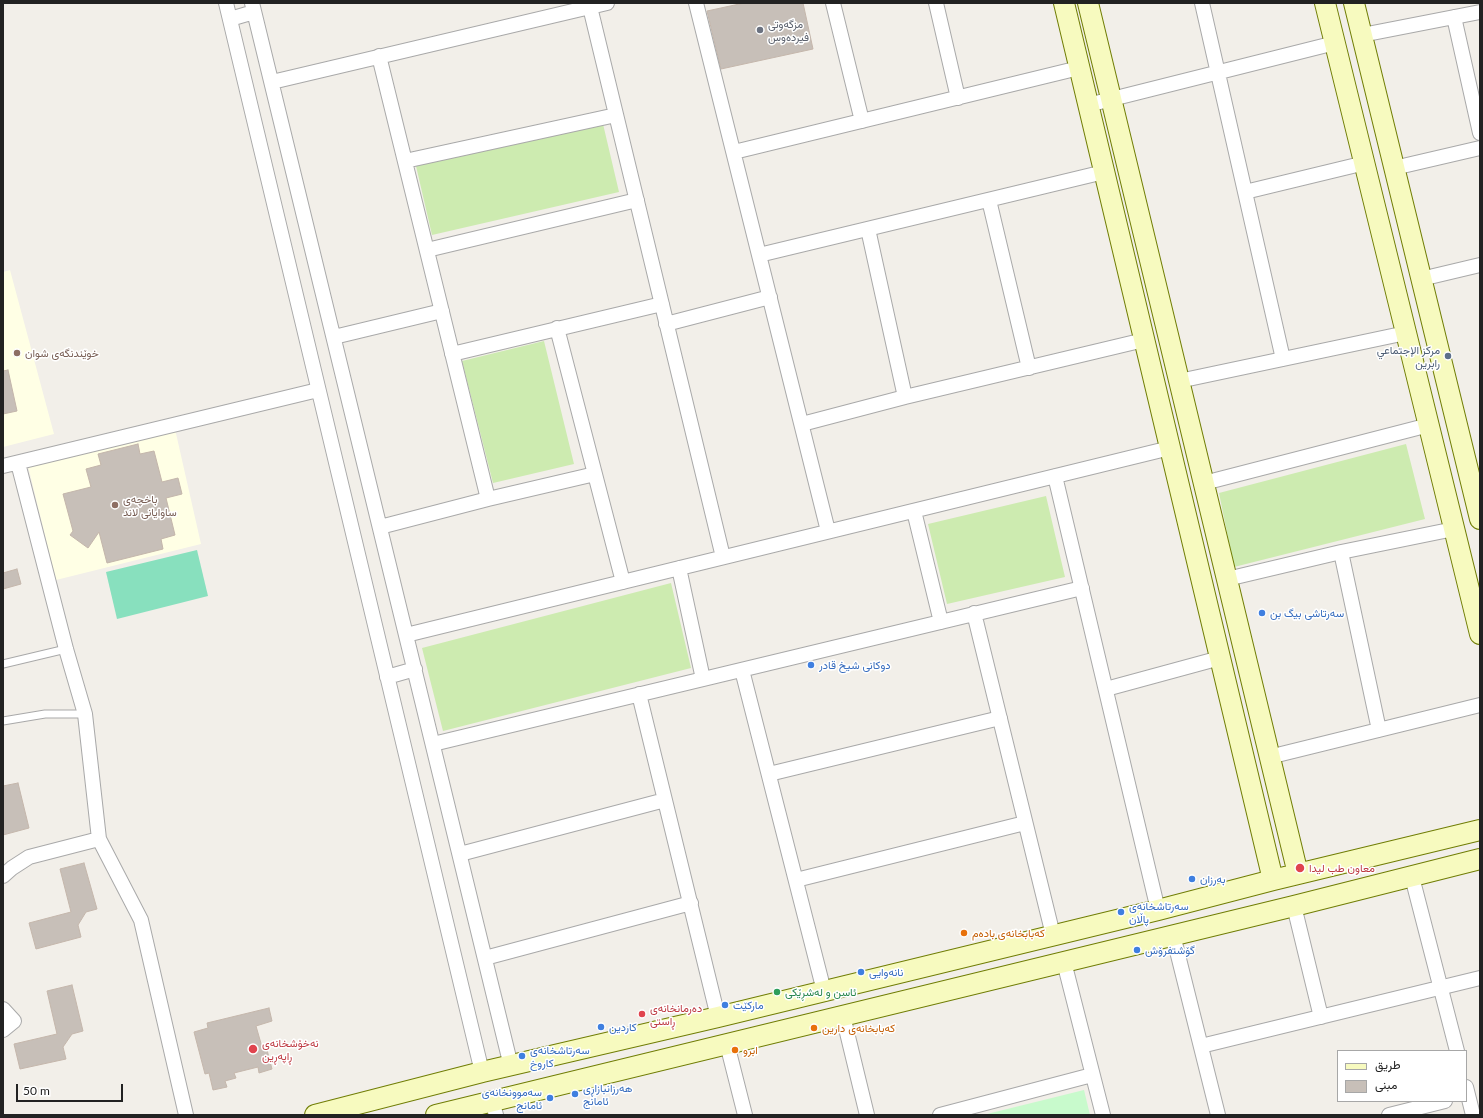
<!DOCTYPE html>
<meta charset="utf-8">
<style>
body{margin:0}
#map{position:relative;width:1483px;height:1118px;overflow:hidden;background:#f2efe9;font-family:Lato,Vazirmatn,sans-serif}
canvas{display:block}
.frame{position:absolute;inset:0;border:4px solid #222;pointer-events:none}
.legend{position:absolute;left:1337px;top:1050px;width:130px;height:52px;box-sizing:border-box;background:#fff;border:1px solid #a7a7a7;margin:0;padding:5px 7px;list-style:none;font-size:12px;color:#222}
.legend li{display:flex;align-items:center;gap:8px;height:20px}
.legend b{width:20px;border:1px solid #a7a7a7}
.scale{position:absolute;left:16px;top:1084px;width:107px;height:18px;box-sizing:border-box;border:2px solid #222;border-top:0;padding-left:5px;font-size:12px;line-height:14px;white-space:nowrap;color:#222;-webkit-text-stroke:3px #fff;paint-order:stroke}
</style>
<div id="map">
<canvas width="1483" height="1118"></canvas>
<div class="frame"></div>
<ul class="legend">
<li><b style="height:5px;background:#f7fabf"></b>طريق</li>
<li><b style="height:11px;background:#c7bfb8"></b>مبنى</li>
</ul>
<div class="scale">50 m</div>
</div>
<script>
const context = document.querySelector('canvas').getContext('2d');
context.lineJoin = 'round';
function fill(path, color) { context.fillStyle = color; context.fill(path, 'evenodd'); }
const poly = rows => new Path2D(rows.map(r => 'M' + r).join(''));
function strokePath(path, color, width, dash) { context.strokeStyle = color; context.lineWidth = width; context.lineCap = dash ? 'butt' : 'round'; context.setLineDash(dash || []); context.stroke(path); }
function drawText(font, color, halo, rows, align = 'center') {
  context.font = font + ' Lato,Vazirmatn,sans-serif'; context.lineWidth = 3; context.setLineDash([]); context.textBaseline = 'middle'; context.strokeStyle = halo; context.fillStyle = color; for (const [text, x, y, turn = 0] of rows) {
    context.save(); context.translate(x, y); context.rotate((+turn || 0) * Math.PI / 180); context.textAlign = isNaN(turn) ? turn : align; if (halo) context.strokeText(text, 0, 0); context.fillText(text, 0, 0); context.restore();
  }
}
const education = poly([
 [10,270,54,434,3,447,3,272],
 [175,429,201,544,56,580,28,466]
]);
const grass = poly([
 [603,124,619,192,432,235,416,166],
 [544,341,574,464,493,483,462,361],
 [1406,444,1425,519,1234,567,1219,493],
 [1046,496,1065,577,947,604,928,524],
 [671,583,691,668,443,731,422,648]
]);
const park = poly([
 [1084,1090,1090,1115,983,1115]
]);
const pitch = poly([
 [197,550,208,596,117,619,106,572]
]);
const building = poly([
 [744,3,803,3,813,49,721,69,707,11,744,3],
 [8,370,17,411,3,414,3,371,8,370],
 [138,444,140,454,154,451,162,482,178,478,182,494,166,498,175,535,161,539,163,549,107,563,99,532,88,548,70,535,73,531,63,494,91,487,86,469,101,465,98,454,138,444],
 [17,569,21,584,3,589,3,573,17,569],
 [18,783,29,828,3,835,3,786,18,783],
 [84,863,97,909,86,912,78,925,81,937,36,949,29,923,71,912,60,869,84,863],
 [72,985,83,1031,72,1034,63,1047,66,1059,20,1069,14,1044,57,1034,47,991,72,985],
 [269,1008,272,1021,256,1026,262,1047,266,1046,272,1069,259,1073,258,1067,234,1073,236,1078,225,1081,227,1087,213,1090,209,1073,205,1074,194,1032,208,1028,207,1023,269,1008]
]);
const lane = poly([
 [3,664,66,649],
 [3,721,45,714,85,714]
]);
const street = poly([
 [226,3,482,1072],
 [252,3,511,1066],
 [696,3,828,531],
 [833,3,862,121],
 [936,3,958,98],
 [1202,3,1283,359],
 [590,7,723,557],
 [1454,17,1480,133],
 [230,19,254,12],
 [1362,35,1480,12],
 [379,56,488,499],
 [272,82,607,3],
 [1088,105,1335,43],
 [734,152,1079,68],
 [405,161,616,115],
 [1394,168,1480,148],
 [1245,192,1365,163],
 [989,200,1029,368],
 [868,229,905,397],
 [427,250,637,200],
 [759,255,1104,172],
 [1421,279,1480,265],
 [666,324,770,297],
 [557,328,623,582],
 [334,337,442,311],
 [452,354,662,304],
 [1179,381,1406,333],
 [802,424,905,397,1144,340],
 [18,463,66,649,85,714,99,839,141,920,186,1115],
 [3,466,318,390],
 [1055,476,1158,910],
 [1204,483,1429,425],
 [914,511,941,622],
 [380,527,488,499,595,474],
 [1341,552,1379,730],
 [679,568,703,679],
 [1227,579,1341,552,1454,529],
 [974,613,1053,935],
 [406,635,1170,448],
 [742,670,824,991],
 [387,677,415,669],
 [1106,689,1220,658],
 [639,694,718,1017],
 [433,744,1082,588],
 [1269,757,1480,705],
 [769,774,1000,718],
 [460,854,665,800],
 [3,876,12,868,29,857,99,839],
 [1412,877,1457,1051],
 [796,880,1025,823],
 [1294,906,1321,1017],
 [1173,935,1218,1115],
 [485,958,691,903],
 [1064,962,1103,1115],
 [3,1009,14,1021,3,1030],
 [843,1016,867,1115],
 [727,1044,745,1115],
 [1201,1046,1480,978],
 [1466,1087,1473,1115],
 [492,1101,496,1115],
 [940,1115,1092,1075],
 [1389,1115,1445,1101]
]);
const secondary = poly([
 [1064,3,1273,880],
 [1088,3,1298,874],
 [1325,3,1480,634],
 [1354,3,1480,519],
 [315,1115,482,1072,718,1017,1158,910,1273,880,1480,830],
 [436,1115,1294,906,1480,859]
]);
const markers = [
 [760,30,4,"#6b7280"],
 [17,353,4,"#8d6e63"],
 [1448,356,4,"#5c6f8a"],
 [115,505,4,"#8d6e63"],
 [1262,613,4,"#3f7fe0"],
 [811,665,4,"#3f7fe0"],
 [1300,868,5,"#e0444e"],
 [1192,879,4,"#3f7fe0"],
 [1121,912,4,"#3f7fe0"],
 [964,933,4,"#e8710a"],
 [1137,950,4,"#3f7fe0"],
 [861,972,4,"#3f7fe0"],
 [777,992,4,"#2e9e5b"],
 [725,1005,4,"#3f7fe0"],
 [642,1014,4,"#e0444e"],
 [601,1027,4,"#3f7fe0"],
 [814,1028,4,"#e8710a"],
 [253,1049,5,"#e0444e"],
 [735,1050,4,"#e8710a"],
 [522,1056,4,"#3f7fe0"],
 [575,1094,4,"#3f7fe0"],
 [550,1098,4,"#3f7fe0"]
];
const worshipNames = [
 ["مزگە‌وتی",768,24],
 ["فیردە‌وس",768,37]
];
const serviceNames = [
 ["مركز الإجتماعي",1440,350],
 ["رابرين",1440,363]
];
const educationNames = [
 ["خوێندنگەی شوان",25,353],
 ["باخچەی",123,499],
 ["ساوایانی لاند",123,512]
];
const shopNames = [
 ["سەرتاشی بیگ بن",1270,613],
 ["دوکانی شیخ قادر",819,665],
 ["بەرزان",1200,879],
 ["سەرتاشخانەی",1129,906],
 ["پاڵان",1129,919],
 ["گۆشتفرۆش",1145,950],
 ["نانەوایی",869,972],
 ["مارکێت",733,1005],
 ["كاردين",609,1027],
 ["سەرتاشخانەی",530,1050],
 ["کاروخ",530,1063],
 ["هەرزانبازاڕی",583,1088],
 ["ئامانج",583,1101],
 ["سەموونخانەی",542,1092,"right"],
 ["ئامانج",542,1105,"right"]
];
const healthNames = [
 ["معاون طب لیدا",1309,868],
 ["دەرمانخانەی",650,1008],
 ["ڕاستی",650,1021],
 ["نەخۆشخانەی",262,1043],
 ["ڕاپەڕین",262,1056]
];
const foodNames = [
 ["کەبابخانەی بادەم",972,933],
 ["کەبابخانەی دارین",822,1028],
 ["ابرو",743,1050]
];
const leisureNames = [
 ["ئاسن و لەشڕێکی",785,992]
];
fill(education, '#ffffe5');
fill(grass, '#cdebb0');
fill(park, '#c8facc');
fill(pitch, '#88e0be');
fill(building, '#c7bfb8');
strokePath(building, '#c4b6ab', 1);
strokePath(lane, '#a9a9a9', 9);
strokePath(street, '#a9a9a9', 16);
strokePath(secondary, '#707d05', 22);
strokePath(lane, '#fff', 7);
strokePath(street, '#fff', 14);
strokePath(secondary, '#f7fabf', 20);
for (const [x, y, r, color] of markers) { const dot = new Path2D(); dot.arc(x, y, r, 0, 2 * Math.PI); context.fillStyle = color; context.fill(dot); strokePath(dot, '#fff', 1.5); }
drawText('11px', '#5b616d', '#fff', worshipNames, 'left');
drawText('11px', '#4e5e75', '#fff', serviceNames, 'right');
drawText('11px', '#785e54', '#fff', educationNames, 'left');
drawText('11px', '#366cbe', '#fff', shopNames, 'left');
drawText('11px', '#be3a42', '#fff', healthNames, 'left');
drawText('11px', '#c56008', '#fff', foodNames, 'left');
drawText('11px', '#27864d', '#fff', leisureNames, 'left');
</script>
